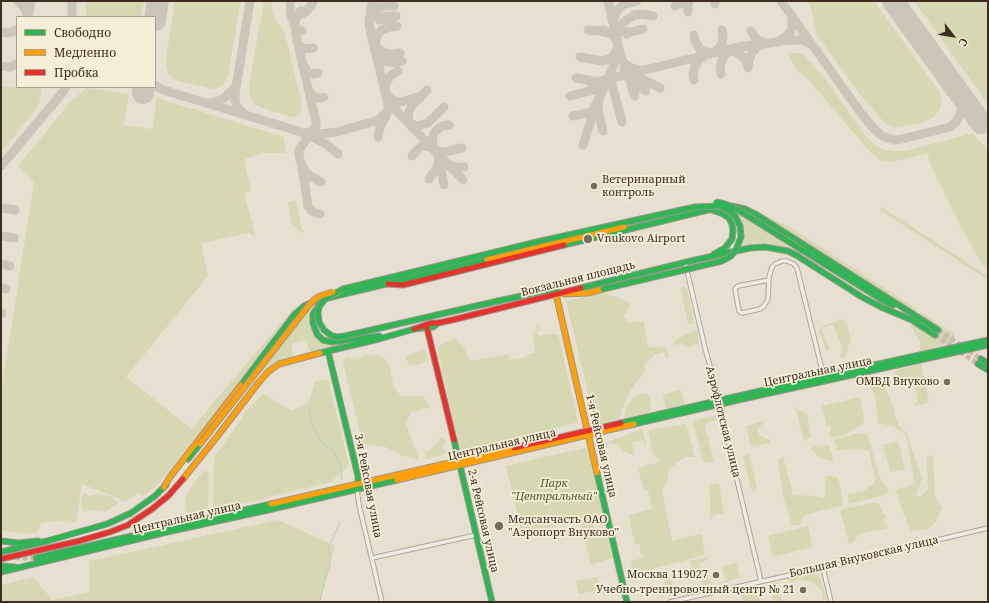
<!DOCTYPE html>
<meta charset="utf-8">
<style>
body{margin:0}
#map{position:relative;width:989px;height:603px;overflow:hidden;background:#e7e0d1;font-family:"Noto Serif",serif}
canvas{display:block}
.frame{position:absolute;inset:0;border:2px solid #3d2e20;pointer-events:none}
.legend{position:absolute;left:16px;top:16px;width:140px;height:72px;box-sizing:border-box;background:#f7eed8;border:1px solid #ada18e;margin:0;padding:5px 7px;list-style:none;font-size:12px;color:#3d2e20}
.legend li{display:flex;align-items:center;gap:8px;height:20px}
.legend b{width:20px;border:1px solid #ada18e}
.north{position:absolute;left:933px;top:16px;width:40px;height:40px;-webkit-text-stroke:3px #f7eed8;paint-order:stroke;rotate:121deg;font-size:11px;font-weight:700;line-height:16px;text-align:center;color:#3d2e20}
.north::after{content:'';display:block;margin:auto;width:14px;height:18px;background:#3d2e20;clip-path:polygon(50% 0,100% 100%,50% 72%,0 100%)}
</style>
<div id="map">
<canvas width="989" height="603"></canvas>
<div class="frame"></div>
<ul class="legend">
<li><b style="height:5px;background:#30b455"></b>Свободно</li>
<li><b style="height:5px;background:#ff9f0a"></b>Медленно</li>
<li><b style="height:5px;background:#e5322d"></b>Пробка</li>
</ul>
<div class="north">С</div>
</div>
<script>
const context = document.querySelector('canvas').getContext('2d');
context.lineJoin = 'round';
function fill(path, color) { context.fillStyle = color; context.fill(path, 'evenodd'); }
const poly = rows => new Path2D(rows.map(r => 'M' + r).join(''));
function strokePath(path, color, width, dash) { context.strokeStyle = color; context.lineWidth = width; context.lineCap = dash ? 'butt' : 'round'; context.setLineDash(dash || []); context.stroke(path); }
function drawText(font, color, halo, rows, align = 'center') {
  context.font = font + ' "Noto Serif",serif'; context.lineWidth = 3.5; context.setLineDash([]); context.textBaseline = 'middle'; context.strokeStyle = halo; context.fillStyle = color; for (const [text, x, y, turn = 0] of rows) {
    context.save(); context.translate(x, y); context.rotate((+turn || 0) * Math.PI / 180); context.textAlign = isNaN(turn) ? turn : align; if (halo) context.strokeText(text, 0, 0); context.fillText(text, 0, 0); context.restore();
  }
}
const green = poly([
 [86,1,144,1,141,17,86,17],
 [175,1,241,1,228,74,226,80,223,85,218,88,212,89,178,81,169,75,168,73,166,65,166,59],
 [264,1,272,1,272,11,274,17,284,30,301,100,301,111,300,113,295,117,292,117,262,108,256,105,252,99,249,93,249,87],
 [807,1,874,1,940,93,941,99,940,109,934,117,922,123,894,128,886,124,865,101,817,35,810,5],
 [914,1,988,1,988,104],
 [788,53,800,53,804,55,826,80,866,136,874,145,885,150,895,151,906,151,973,133,986,149,988,148,988,269,982,265,961,227,930,164,928,153,892,162,880,160,870,152,809,80,795,69],
 [1,86,25,89,26,87,40,87,41,94,38,107,1,152],
 [87,88,129,94,124,125,152,129,157,98,284,137,286,153,264,153,245,159,245,166,251,191,244,193,256,237,248,233,201,243,208,276,126,377,192,429,213,403,295,307,297,308,169,471,156,486,152,489,142,497,139,492,125,502,118,498,82,484,76,522,73,523,61,521,41,523,38,532,27,534,4,531,1,531,1,392,34,183,18,166,71,101],
 [296,200,302,229,304,231,304,233,302,233,292,224,288,202],
 [881,207,988,276,988,280,880,210],
 [757,211,790,227,918,310,915,313],
 [737,213,738,213,790,247,790,248,768,243,747,244,741,246,744,237,743,228,741,222],
 [681,287,684,287,687,289,694,321,693,324,688,324,681,292],
 [602,293,622,299,630,303,629,310,623,315,628,323,644,321,648,348,659,346,667,348,669,357,665,358,664,352,656,354,646,362,644,372,639,379,631,389,622,409,620,418,598,425,595,421,566,301],
 [312,306,315,306,311,314,310,324,312,331,314,335,322,342,328,344,347,343,348,344,310,352,306,340,291,344,293,356,275,363,258,375],
 [920,312,953,333,955,338,954,342,919,352,920,348,920,341,911,327,912,324,933,337,939,329,918,315],
 [841,319,846,322,851,338,845,357,841,358,842,347,833,325,829,325,822,329,830,351,826,350,819,332,822,327],
 [537,326,539,326,540,331,537,331,536,332,539,334,539,336,547,334,558,334,577,417,578,422,467,453,460,449,437,347,454,338,464,347,469,361,509,354,510,360,527,357,527,355,535,353,533,335,535,334,534,331,537,330],
 [697,329,699,343,688,348,682,343,677,345,674,345,677,339],
 [425,349,428,363,426,362,410,366,408,365,406,356],
 [365,354,370,355,381,356,390,365,394,388,401,396,423,396,431,407,411,413,406,424,419,460,403,456,386,447,363,444,343,362,346,357,360,358],
 [921,364,929,402,915,406,914,403,918,402,913,380,897,384,894,371],
 [881,379,893,406,895,417,899,426,906,432,922,479,916,495,920,497,928,489,927,457,933,455,935,498,943,507,935,523,926,530,910,531,895,489,903,488,914,484,913,475,906,435,895,427,878,423,875,395,868,384,862,384],
 [328,380,349,465,331,482,213,511,214,458,247,410,263,394,292,411,309,402,315,381],
 [681,390,685,404,666,409,663,398,663,396,665,394],
 [640,394,648,394,651,403,650,412,641,415,624,418,626,408,632,398],
 [860,397,864,417,863,424,848,433,830,438,829,432,831,431,830,426,827,427,822,406],
 [794,406,800,411,807,414,811,437,804,442,797,413],
 [714,416,718,420,708,422,705,427,714,461,704,463,693,424,698,419],
 [764,421,758,430,759,435,770,440,770,443,751,447,746,426],
 [686,424,695,457,685,457,670,468,667,482,662,491,672,541,701,534,705,555,634,574,630,561,643,558,639,544,635,544,628,515,652,509,648,490,644,491,638,468,661,461,653,454,648,430],
 [642,429,646,445,646,448,643,440,632,442,635,456,623,451,616,444,602,444],
 [856,434,867,434,881,480,887,487,888,492,885,495,849,504,848,494,863,491,872,485,875,479,869,451,859,449,837,450,834,440],
 [442,437,447,442,442,448,449,453,426,459,425,453,431,449],
 [898,441,905,469,890,472,883,445],
 [829,445,834,461,829,461,819,457,810,449,816,446],
 [588,447,604,521,593,524,595,532,599,532,600,535,607,532,612,558,591,565,580,520,522,534,506,466],
 [749,454,757,488,751,490,743,456],
 [783,456,793,495,815,496,825,498,825,476,838,477,843,503,841,506,806,514,799,525,792,525,783,496,778,461],
 [204,471,207,471,209,473,208,512,192,516,186,510,185,500,188,493,196,480,201,474],
 [719,483,724,513,714,515,710,520,710,495,709,485],
 [83,492,90,496,99,494,110,496,117,501,118,503,105,512,93,510,84,512,81,507],
 [878,502,880,508,881,508,882,513,884,513,886,518,884,519,885,525,887,525,888,528,860,534,857,536,855,541,849,544,840,510],
 [278,520,335,546,320,602,1,602,1,585,34,577,52,600,90,592,89,561],
 [808,526,813,547,773,557,768,536],
 [712,556,699,565,712,583,703,586,701,584,702,582,700,576,693,570,689,561],
 [736,563,740,578,713,586,726,580,722,567],
 [665,569,675,587,679,593,664,595],
 [809,574,819,574,827,600,821,599,823,596,822,591,814,583,809,581,805,580,799,580,790,583,787,579,792,577],
 [597,577,600,590,579,594,576,581],
 [778,582,782,602,774,602,770,584],
 [757,587,761,602,743,602,740,591]
]);
const stream = poly([
 [310,407,310,419,318,437,324,445,332,449,340,464,342,480],
 [320,602,325,577,330,566,329,546,340,522]
]);
const taxiway = poly([
 [18,1,25,9,28,17],
 [72,1,72,17],
 [608,1,621,58,624,63,629,67,636,69,640,70],
 [715,1,715,4],
 [781,1,858,109,872,127,882,136,894,140,902,139,950,127,956,122,961,112,961,100,958,91],
 [290,2,291,15,295,27,298,30,302,31],
 [373,3,375,11,378,16,380,18,397,26],
 [675,6,684,1],
 [300,11,305,12,311,6,313,1],
 [305,12,298,16,296,19,295,21,295,27,297,40,316,122,316,126,313,130,310,132,306,133],
 [688,12,688,5,689,1],
 [372,16,375,11,381,7,386,5,394,6],
 [28,17,31,1],
 [379,20,385,16,396,16],
 [588,30,600,31,604,30],
 [1,32,8,33,17,30],
 [631,32,625,32,619,29,613,22,614,19,616,12,624,4,637,1],
 [618,34,619,29,624,22,634,15,643,14,653,16],
 [627,34,631,32,643,29],
 [694,35,695,41,700,49,705,52,713,53,718,49,722,45,723,36,722,30],
 [780,41,799,40,803,40,810,44],
 [374,44,377,48,385,53,393,54,400,53],
 [298,45,304,49,313,48],
 [375,46,376,39,377,35,382,30,389,27,396,26],
 [726,50,733,51,739,54,745,59,748,66],
 [376,53,384,61,388,62,395,63,402,61],
 [580,57,602,61,609,59,613,56,618,48,617,42,614,37,609,33,600,31],
 [1,66,10,67,17,63],
 [304,66,308,73,312,74,318,73],
 [748,68,749,60,752,53,758,46,766,43,757,40,754,36,751,31],
 [624,69,626,75,631,81,646,91],
 [398,71,391,75,386,83,385,91,388,96,393,100,400,102,418,97],
 [611,72,611,80,622,122],
 [721,74,720,68,722,60,727,52,732,50],
 [628,75,638,77,660,88],
 [633,77,631,85,633,91,635,96],
 [576,78,587,80,594,84,596,87,599,95,598,110,603,131],
 [587,80,595,81,600,81,739,47,777,42,786,37,791,31,792,26,792,17],
 [694,80,693,74,695,66,699,60,705,56],
 [155,85,161,89,170,92,311,135,337,132,379,120,388,111,388,104,371,34,369,23,371,7,373,1],
 [427,90,411,107,408,115,409,123,417,126,428,123,444,107],
 [309,91,314,97,320,98,324,97],
 [570,96,598,89,602,87],
 [388,100,390,104,463,180],
 [208,103,213,103,224,98,233,90,236,85],
 [244,114,237,107,235,100,235,94,250,1],
 [573,116,588,113,593,110,595,106],
 [449,125,440,127,434,133,432,141,434,149,441,152,444,152,462,148],
 [312,131,299,150,299,154,300,160,305,171,310,176,321,182],
 [309,135,326,144,338,154],
 [378,137,380,127,386,116],
 [583,145,596,105,620,51],
 [412,156,418,149,422,146,425,146,432,148],
 [440,162,444,185],
 [448,164,454,167,464,167],
 [1,166,63,92,66,87],
 [302,167,308,206,312,211,316,213,320,214],
 [429,179,437,168,439,159,437,153],
 [1,208,15,210],
 [1,236,14,238],
 [1,264,10,266],
 [1,288,6,289],
 [1,313,2,313]
]);
const runway = poly([
 [893,1,981,123],
 [155,20,158,1],
 [143,93,144,87]
]);
const secondaryTunnel = poly([
 [938,330,981,359],
 [935,335,978,364],
 [1,553,17,558,36,558]
]);
const street = poly([
 [685,262,705,348,722,410,732,459,761,581],
 [769,280,738,286,735,289,739,311,742,313,760,309,764,306,768,299,769,277,772,267,775,264,782,261,787,261,794,264,797,268,824,378],
 [357,489,359,505,382,602],
 [372,558,476,535],
 [823,568,831,602],
 [670,602,817,569,843,564,899,549,988,528]
]);
const fast = poly([
 [732,206,745,209,757,215,938,330],
 [712,210,723,214,729,218,732,224,733,231,732,239,725,248,714,254],
 [564,245,720,207],
 [802,250,884,301,893,305],
 [581,288,695,260,750,248,765,247,788,251,796,255,862,297,881,307,912,320,935,335],
 [343,289,541,241,695,207],
 [498,301,554,289,559,293],
 [321,303,313,314,313,323,317,334,323,340,332,342,379,336],
 [328,351,358,476,358,484,357,487],
 [320,353,379,339,414,329,433,327,438,323],
 [981,359,988,363],
 [978,364,988,370],
 [241,385,294,315,304,306,315,301,487,260],
 [621,423,856,369,988,340],
 [634,424,738,400,988,345],
 [454,440,492,602],
 [188,459,200,444],
 [597,473,627,602],
 [1,541,19,543,38,541],
 [1,552,47,541,107,524,131,513,155,496,166,485],
 [36,558,271,504],
 [1,566,15,567],
 [1,572,167,532,268,510,397,480]
]);
const slow = poly([
 [487,260,624,227],
 [556,294,597,473],
 [565,294,588,293,603,289],
 [183,479,216,438,259,382,268,372,279,364,320,353],
 [397,480,634,424],
 [164,487,170,477,241,385],
 [271,504,514,448]
]);
const jam = poly([
 [388,284,403,285,564,245],
 [427,328,454,440],
 [414,329,431,323,438,323,452,320,581,288],
 [514,448,621,423],
 [1,559,79,541,110,532,128,525,152,509,168,496,183,479]
]);
const fastBridge = poly([
 [716,202,725,204,735,208,802,250],
 [343,289,325,299,319,307,318,313,319,322,324,330,332,336,339,337,345,336,498,301],
 [603,289,722,261,731,256,736,250,741,237,740,226,735,216,730,211,720,206,695,207]
]);
const slowBridge = poly([
 [200,444,309,305,315,299,320,296,333,292]
]);
const markers = [
 [594,186,4,"#786c5e"],
 [588,239,5,"#786c5e"],
 [947,382,4,"#786c5e"],
 [499,526,5,"#786c5e"],
 [716,575,4,"#786c5e"],
 [803,590,4,"#786c5e"]
];
const poiNames = [
 ["Ветеринарный",602,180],
 ["контроль",602,193],
 ["Vnukovo Airport",597,239],
 ["ОМВД Внуково",939,382,"right"],
 ["Медсанчасть ОАО",508,520],
 ["\"Аэропорт Внуково\"",508,533],
 ["Москва 119027",708,575,"right"],
 ["Учебно-тренировочный центр № 21",795,590,"right"]
];
const streetNames = [
 ["Вокзальная площадь",578,279,-14],
 ["Центральная улица",818,372,-12],
 ["Аэрофлотская улица",723,422,76],
 ["Центральная улица",502,445,-13],
 ["1-я Рейсовая улица",601,446,77],
 ["3-я Рейсовая улица",368,486,79],
 ["Центральная улица",187,518,-13],
 ["2-я Рейсовая улица",483,521,77],
 ["Большая Внуковская улица",864,557,-13]
];
const parkNames = [
 ["Парк",554,484],
 ["\"Центральный\"",554,497]
];
fill(green, '#d6d7b3');
strokePath(stream, '#bcccc2', 1);
strokePath(taxiway, '#cbc5ba', 9);
strokePath(runway, '#cbc5ba', 22);
strokePath(secondaryTunnel, '#c5bcae', 5, [5, 2.5]);
strokePath(street, '#ada599', 5.5);
strokePath(fast, '#9c958a', 7);
strokePath(slow, '#9c958a', 7);
strokePath(jam, '#9c958a', 7);
strokePath(street, '#efebe3', 3.5);
strokePath(fast, '#30b455', 5);
strokePath(slow, '#ff9f0a', 5);
strokePath(jam, '#e5322d', 5);
strokePath(fastBridge, '#9c958a', 7, []);
strokePath(slowBridge, '#9c958a', 7, []);
strokePath(fastBridge, '#30b455', 5);
strokePath(slowBridge, '#ff9f0a', 5);
for (const [x, y, r, color] of markers) { const dot = new Path2D(); dot.arc(x, y, r, 0, 2 * Math.PI); context.fillStyle = color; context.fill(dot); strokePath(dot, '#f7eed8', 1.5); }
drawText('11px', '#3d2e20', '#f7eed8', poiNames, 'left');
drawText('11px', '#3d2e20', '#f7eed8', streetNames);
drawText('italic 11px', '#4d5a26', '#f7eed8', parkNames);
</script>
